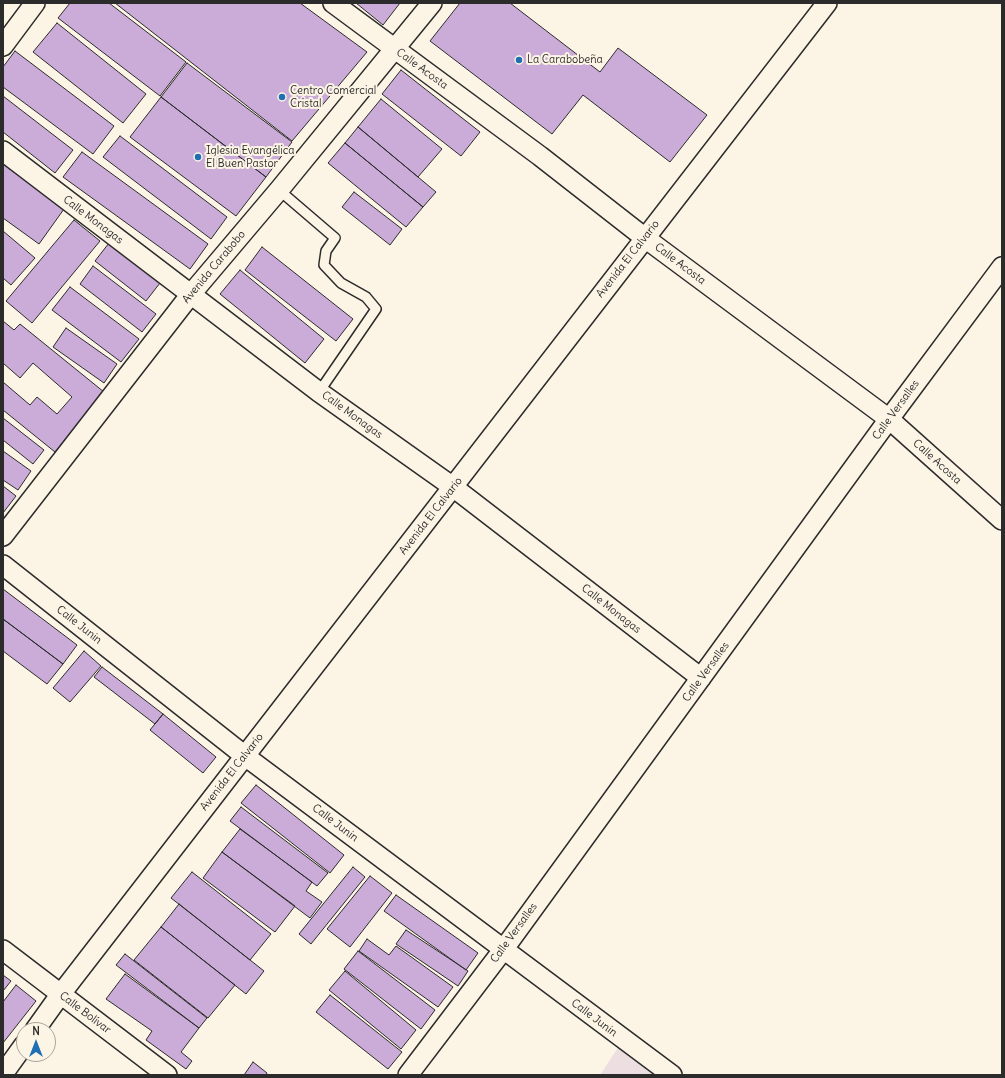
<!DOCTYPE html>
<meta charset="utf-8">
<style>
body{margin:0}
#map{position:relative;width:1005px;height:1078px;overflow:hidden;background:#fcf5e5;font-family:Delius,sans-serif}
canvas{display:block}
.frame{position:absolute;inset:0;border:4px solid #2b2b2b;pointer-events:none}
.north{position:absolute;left:16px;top:1022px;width:40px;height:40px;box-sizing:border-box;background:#fcf5e5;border:1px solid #a8a49b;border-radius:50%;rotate:0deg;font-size:11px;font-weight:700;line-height:16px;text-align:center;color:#2b2b2b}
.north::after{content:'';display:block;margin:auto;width:14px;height:18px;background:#1f6fb2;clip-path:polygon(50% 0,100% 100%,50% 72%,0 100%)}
</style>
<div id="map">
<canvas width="1005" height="1078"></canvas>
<div class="frame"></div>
<div class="north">N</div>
</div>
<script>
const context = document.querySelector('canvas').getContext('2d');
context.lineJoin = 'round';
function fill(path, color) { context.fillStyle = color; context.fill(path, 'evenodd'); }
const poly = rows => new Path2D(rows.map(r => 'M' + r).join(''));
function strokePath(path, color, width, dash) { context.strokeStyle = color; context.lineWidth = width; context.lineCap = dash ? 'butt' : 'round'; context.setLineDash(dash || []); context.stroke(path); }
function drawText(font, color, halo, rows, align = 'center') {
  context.font = font + ' Delius,sans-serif'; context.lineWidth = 4; context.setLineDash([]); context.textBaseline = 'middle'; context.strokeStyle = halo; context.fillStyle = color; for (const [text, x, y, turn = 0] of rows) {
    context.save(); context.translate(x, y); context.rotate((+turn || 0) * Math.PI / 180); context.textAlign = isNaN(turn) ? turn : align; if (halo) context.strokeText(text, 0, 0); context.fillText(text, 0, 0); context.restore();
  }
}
const built = poly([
 [623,1040,672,1075,600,1075]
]);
const building = poly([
 [70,3,109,3,186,62,160,96,58,18,70,3],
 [115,3,300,3,367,52,292,141,115,3],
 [356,3,400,3,383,25,356,3],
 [460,3,510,3,600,72,618,48,707,115,670,162,583,95,552,134,430,41,460,3],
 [57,23,146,94,123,123,33,52,57,23],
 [15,51,114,126,93,154,3,87,3,67,15,51],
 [187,63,292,142,266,177,161,97,187,63],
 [401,70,480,132,461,156,382,94,401,70],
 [3,96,73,150,55,173,3,132,3,96],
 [161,97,266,177,236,216,130,137,161,97],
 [381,99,442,149,418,177,358,127,381,99],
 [358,127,436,192,423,207,345,143,358,127],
 [120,136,227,217,211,239,103,157,120,136],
 [345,143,423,207,406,227,328,163,345,143],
 [82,152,208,244,190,269,63,177,82,152],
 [3,164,64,209,39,244,3,218,3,164],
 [354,192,402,229,390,245,342,207,354,192],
 [74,220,100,241,32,323,6,301,74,220],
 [3,231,35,258,11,285,3,278,3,231],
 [109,243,160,283,146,301,95,261,109,243],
 [262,247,353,319,336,341,245,270,262,247],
 [93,266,156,314,142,332,80,284,93,266],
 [240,270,324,339,305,363,220,294,240,270],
 [70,287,139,339,121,362,52,310,70,287],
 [3,321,14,330,20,324,104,392,55,452,3,410,3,382,30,405,37,397,57,414,72,397,33,363,20,378,3,363,3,321],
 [66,328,117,364,104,383,53,347,66,328],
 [3,418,44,450,33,464,3,440,3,418],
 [3,451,31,471,18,490,3,480,3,451],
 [3,486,16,496,3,513,3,486],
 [3,589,77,645,63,664,3,619,3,589],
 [3,619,63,664,47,684,3,651,3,619],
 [84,651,101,666,70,702,53,688,84,651],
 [102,667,163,714,155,724,94,677,102,667],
 [163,714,216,757,203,773,150,730,163,714],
 [256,785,344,855,330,873,241,803,256,785],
 [241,807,328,873,317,886,230,821,241,807],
 [240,829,312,882,306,891,322,902,310,918,222,852,240,829],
 [222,852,295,906,275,932,203,878,222,852],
 [353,867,365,877,311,944,299,934,353,867],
 [192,872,271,934,250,960,171,898,192,872],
 [370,876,392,893,350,947,327,929,370,876],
 [396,895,478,953,466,970,384,911,396,895],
 [179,904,264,971,246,994,161,927,179,904],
 [161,927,235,985,208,1018,134,960,161,927],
 [406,930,468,971,458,986,396,944,406,930],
 [367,939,389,955,396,946,453,987,438,1007,359,951,367,939],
 [358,951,435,1010,421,1029,344,969,358,951],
 [125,954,207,1018,199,1028,116,965,125,954],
 [345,971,416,1030,401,1049,329,990,345,971],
 [125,974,199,1028,181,1052,192,1061,186,1069,146,1040,152,1031,106,999,125,974],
 [3,975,11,981,3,991,3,975],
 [16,985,36,1001,3,1043,3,1002,16,985],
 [330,995,402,1052,388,1069,316,1012,330,995],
 [253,1062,267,1073,266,1075,244,1075,253,1062]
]);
const service = poly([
 [279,190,335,238,326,251,324,265,341,283,366,297,376,309,319,392]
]);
const minor = poly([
 [333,3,540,156,645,238,889,419,1002,520],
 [3,46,35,3],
 [3,151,319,392,453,487,701,678],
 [3,536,191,294,279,190,432,3],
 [3,565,245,756,672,1075],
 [3,950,167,1075],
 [35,1030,60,995,827,3],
 [3,1074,24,1045],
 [408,1075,503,950,889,419,1002,267]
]);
const markers = [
 [519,60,4,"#1f6fb2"],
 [282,97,4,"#1f6fb2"],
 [198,157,4,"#1f6fb2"]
];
const poiNames = [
 ["La Carabobeña",527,60],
 ["Centro Comercial",290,91],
 ["Cristal",290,104],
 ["Iglesia Evangélica",206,151],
 ["El Buen Pastor",206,164]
];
const streetNames = [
 ["Calle Acosta",422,69,36],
 ["Calle Monagas",93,220,37],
 ["Avenida El Calvario",628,259,-52],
 ["Calle Acosta",680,264,37],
 ["Avenida Carabobo",214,267,-50],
 ["Calle Versalles",896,410,-54],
 ["Calle Monagas",352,415,36],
 ["Calle Acosta",937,462,42],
 ["Avenida El Calvario",431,516,-52],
 ["Calle Monagas",611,609,38],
 ["Calle Junin",79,625,38],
 ["Calle Versalles",706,672,-54],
 ["Avenida El Calvario",232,772,-52],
 ["Calle Junin",335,823,37],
 ["Calle Versalles",514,933,-54],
 ["Calle Bolívar",85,1013,37],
 ["Calle Junin",594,1018,37]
];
fill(built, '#eddfe1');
fill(building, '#cbacd8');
strokePath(building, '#2b2b2b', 1);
strokePath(service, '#2b2b2b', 12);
strokePath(minor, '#2b2b2b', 22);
strokePath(service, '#fcf5e5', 9);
strokePath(minor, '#fcf5e5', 19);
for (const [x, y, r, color] of markers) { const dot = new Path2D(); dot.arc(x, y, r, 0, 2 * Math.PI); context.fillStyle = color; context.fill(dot); strokePath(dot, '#fcf5e5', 1.5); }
drawText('11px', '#2b2b2b', '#fcf5e5', poiNames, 'left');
drawText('11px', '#2b2b2b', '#fcf5e5', streetNames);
</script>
